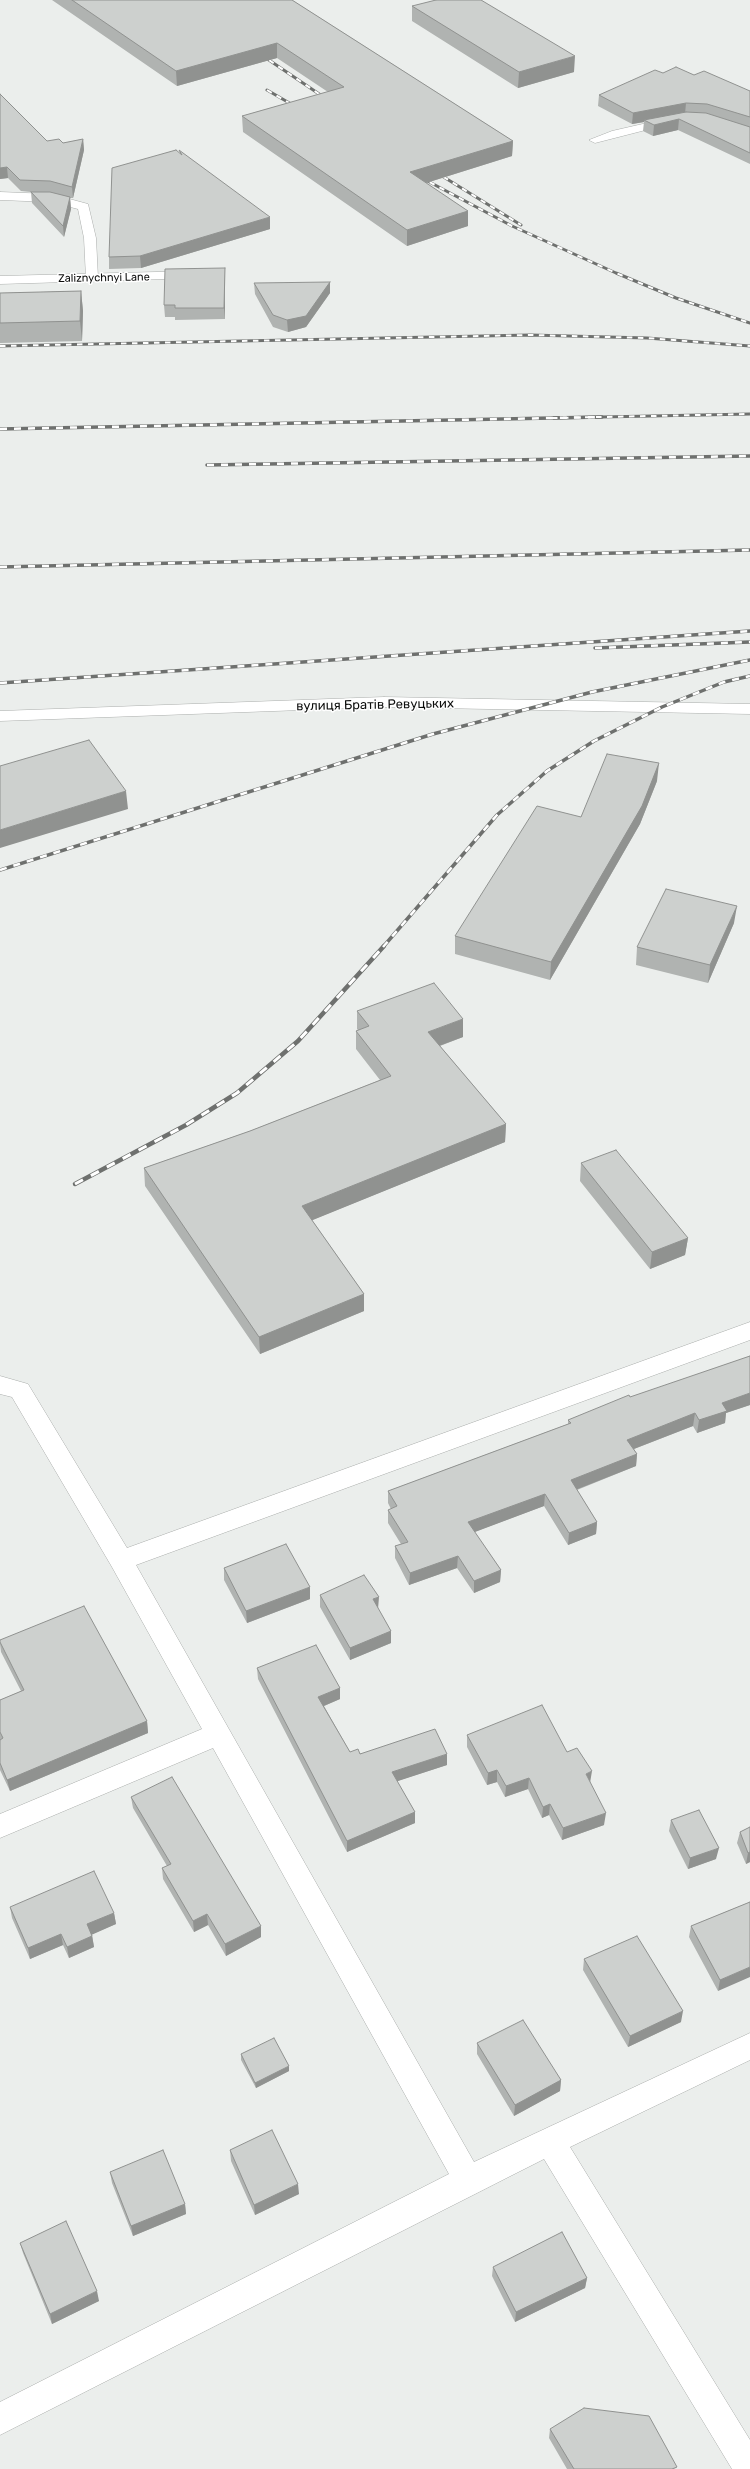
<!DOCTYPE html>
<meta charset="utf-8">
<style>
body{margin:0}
canvas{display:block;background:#ebeeec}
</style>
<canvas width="750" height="2469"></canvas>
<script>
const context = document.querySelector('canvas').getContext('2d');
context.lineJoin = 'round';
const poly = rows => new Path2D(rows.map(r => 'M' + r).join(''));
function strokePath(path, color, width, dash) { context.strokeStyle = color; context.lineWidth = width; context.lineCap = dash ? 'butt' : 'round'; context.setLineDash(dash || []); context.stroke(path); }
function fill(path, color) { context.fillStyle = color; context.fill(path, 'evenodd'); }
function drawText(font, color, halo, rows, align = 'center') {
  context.font = font + ' Rubik,sans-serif'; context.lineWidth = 3; context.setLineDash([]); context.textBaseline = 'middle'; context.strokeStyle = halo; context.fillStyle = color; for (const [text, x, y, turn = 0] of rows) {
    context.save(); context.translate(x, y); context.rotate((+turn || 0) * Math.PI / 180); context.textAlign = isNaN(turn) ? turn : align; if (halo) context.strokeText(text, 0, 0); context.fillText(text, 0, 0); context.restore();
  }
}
const service = poly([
 [669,118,675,121,673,123,595,143,589,140,612,131,669,118],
 [0,192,51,194,88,204,96,238,98,278,96,281,92,282,86,278,84,238,78,209,51,202,0,200,0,192]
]);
const minor = poly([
 [195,271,202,275,200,278,0,284,0,276,195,271],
 [384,697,750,704,750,714,384,707,0,721,0,711,384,697],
 [750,1322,750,1340,136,1565,474,2162,750,2033,750,2060,570,2147,750,2440,750,2469,732,2469,544,2159,0,2435,0,2402,449,2174,213,1748,0,1838,0,1814,202,1729,112,1567,12,1397,0,1394,0,1376,28,1384,127,1548,750,1322]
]);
const railFar2 = poly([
 [260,54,328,100],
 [267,90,298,108],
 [434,171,521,225],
 [420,177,512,226,616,273,676,298,750,323],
 [0,346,530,335,647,338,750,346],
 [552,418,750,414]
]);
const railFar1 = poly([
 [0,429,602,417],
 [207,465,750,456],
 [0,567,750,550],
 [595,648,750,642],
 [0,683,750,631],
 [0,870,433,734,592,692,750,660],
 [383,947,497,815,547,771,594,741,662,707,724,682,750,676]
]);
const rail = poly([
 [75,1184,186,1125,237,1093,298,1041,384,946]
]);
const wall = poly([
 [52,0,292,0,513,141,512,156,426,183,468,211,468,226,407,246,243,132,242,116,328,92,277,58,177,86],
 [412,6,574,72,518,88,412,21],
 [663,73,694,75,750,91,750,164,678,130,653,136,643,131,644,122,632,124,598,106,599,95],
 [0,94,47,141,63,143,83,139,84,150,73,198,70,198,71,209,64,237,32,203,31,192,21,191,8,178,0,179],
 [179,150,270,229,141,268,109,269,109,257,180,153],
 [225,268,225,319,175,320,175,317,165,317,164,305],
 [254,283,330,293,306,327,288,332,273,327,255,294],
 [81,291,83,311,82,341,0,343,0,293],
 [657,781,640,824,550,980,455,954,455,936,581,817],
 [734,923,708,983,636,965,637,947],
 [357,1011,463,1037,440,1046,506,1124,505,1142,312,1220,364,1294,364,1311,260,1354,145,1186,144,1168,250,1131,380,1080,356,1049,356,1031,359,1031,357,1029],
 [581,1163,688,1238,685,1255,650,1269,580,1181],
 [750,1356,750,1405,726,1413,725,1423,697,1433,693,1426,634,1449,637,1454,636,1466,577,1490,597,1522,596,1534,568,1545,544,1506,474,1532,501,1570,500,1582,474,1593,457,1568,409,1585,395,1558,395,1546,401,1544,388,1523,388,1510,391,1509,388,1503,388,1491,568,1424,568,1420],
 [224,1568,310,1599,247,1623,224,1580],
 [320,1595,378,1609,391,1631,391,1643,350,1660,320,1607],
 [0,1640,147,1721,148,1733,10,1791,0,1770,0,1700,21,1691,1,1652,0,1644],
 [257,1668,340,1688,340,1699,324,1706,350,1752,447,1765,397,1781,415,1812,415,1823,347,1852,258,1679],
 [467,1735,567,1752,590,1782,604,1825,562,1840,549,1815,542,1818,528,1789,505,1797,497,1782,487,1785,467,1747],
 [131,1797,261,1926,261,1937,226,1956,208,1925,194,1932,163,1879,162,1868,167,1866,133,1808],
 [671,1820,716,1859,688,1869,669,1831],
 [750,1827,750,1862,746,1864,737,1843,740,1832],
 [750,1902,718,1991,689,1937,691,1926],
 [10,1907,114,1913,116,1924,92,1934,94,1947,69,1958,63,1945,30,1959,12,1918],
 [584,1959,681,2022,628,2047,583,1970],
 [477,2043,561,2080,560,2091,514,2116,477,2054],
 [241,2054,289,2071,256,2088,241,2060],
 [230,2150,299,2194,255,2215,231,2161],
 [110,2172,185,2204,186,2214,133,2236,112,2183],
 [20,2243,99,2301,52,2324,23,2253],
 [493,2267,587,2278,585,2288,515,2322,492,2276],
 [550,2429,676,2469,567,2469,549,2438]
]);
const shadedWall = poly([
 [277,43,277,58,177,86,176,71],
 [575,56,574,72,518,88,519,72],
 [686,103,685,114,644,120,644,122,632,124,633,113],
 [679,119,678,130,653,136,654,125],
 [83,139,84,150,73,198,72,187],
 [513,141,512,156,410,188,410,172],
 [7,167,8,178,0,179,0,168],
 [70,197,71,209,64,237,63,226],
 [468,211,468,226,407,246,407,230],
 [270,217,270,229,141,268,140,256],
 [225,268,225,319,224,308],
 [330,282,330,293,306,327,288,332,287,320],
 [81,291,83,311,82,341,80,321],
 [659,763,657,781,640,824,550,980,551,962],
 [126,791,128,809,0,848,0,830],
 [737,906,734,923,708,983,710,965],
 [463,1019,463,1037,428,1050,428,1032],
 [506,1124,505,1142,303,1224,302,1206],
 [688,1238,685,1255,650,1269,652,1252],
 [364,1294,364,1311,260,1354,259,1337],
 [750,1393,750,1405,726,1413,725,1423,697,1433,699,1420,722,1403],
 [695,1413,693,1426,626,1452,627,1440],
 [637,1454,636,1466,570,1492,571,1480],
 [545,1494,544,1506,467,1535,468,1522],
 [597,1522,596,1534,568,1545,569,1533],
 [458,1556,457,1568,409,1585,410,1573],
 [501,1570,500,1582,474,1593,474,1581],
 [310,1587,310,1599,247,1623,246,1611],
 [379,1597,378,1609,373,1611,373,1599],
 [391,1631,391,1643,350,1660,350,1648],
 [340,1688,340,1699,319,1708,318,1697],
 [147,1721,148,1733,10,1791,7,1780],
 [447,1754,447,1765,392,1783,392,1772],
 [497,1770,497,1782,487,1785,488,1773],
 [592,1771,590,1783,586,1774],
 [529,1778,528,1789,505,1797,506,1786],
 [550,1804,549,1815,542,1818,543,1807],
 [415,1812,415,1823,347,1852,347,1841],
 [606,1813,604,1825,562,1840,563,1828],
 [719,1848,716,1859,688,1869,690,1858],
 [750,1852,750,1862,746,1864,748,1853],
 [114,1913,116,1924,89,1936,87,1924],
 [207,1914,208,1925,194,1932,193,1921],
 [261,1926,261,1937,226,1956,225,1944],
 [61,1934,63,1945,30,1959,28,1948],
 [92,1936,94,1947,69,1958,67,1947],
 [750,1967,750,1977,718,1991,720,1980],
 [683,2011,681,2022,628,2047,630,2036],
 [289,2066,289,2071,256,2088,255,2083],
 [561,2080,560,2091,514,2116,515,2105],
 [298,2184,299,2194,255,2215,254,2205],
 [185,2204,186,2214,133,2236,131,2226],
 [587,2278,585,2288,515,2322,516,2312],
 [97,2291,99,2301,52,2324,50,2314]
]);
const building = poly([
 [72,0,292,0,513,141,410,172,468,211,407,230,242,116,344,87,277,43,176,71,72,0],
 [436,0,481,0,575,56,519,72,412,6,436,0],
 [676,67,694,75,704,71,750,91,750,117,707,104,686,103,633,113,599,95,655,70,663,73,676,67],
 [0,94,47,141,59,139,63,143,83,139,72,187,50,181,20,180,7,167,0,168,0,94],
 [686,112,706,113,750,127,750,153,679,119,654,125,644,120,686,112],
 [176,150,182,155,179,150,270,217,140,256,109,257,112,168,176,150],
 [31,192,50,192,70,197,63,226,31,192],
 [225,268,224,308,175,308,175,305,164,305,165,269,225,268],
 [330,282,306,316,287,320,273,315,254,283,330,282],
 [81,291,80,321,0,323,0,293,81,291],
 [89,740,126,791,0,830,0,766,89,740],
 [607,754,659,763,642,806,551,962,455,936,537,806,581,817,607,754],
 [666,889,737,906,710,965,637,947,666,889],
 [434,983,463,1019,428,1032,506,1124,302,1206,364,1294,259,1337,144,1168,250,1131,391,1076,356,1031,369,1026,357,1011,434,983],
 [616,1150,688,1238,652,1252,581,1163,616,1150],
 [750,1356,750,1393,722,1403,727,1411,699,1420,695,1413,627,1440,637,1454,571,1480,597,1522,569,1533,545,1494,468,1522,501,1570,474,1581,458,1556,410,1573,395,1546,408,1542,388,1510,397,1506,388,1491,571,1423,568,1420,629,1395,630,1397,750,1356],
 [286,1544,310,1587,246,1611,224,1568,286,1544],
 [364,1575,379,1597,373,1599,391,1631,350,1648,320,1595,364,1575],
 [84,1606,147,1721,7,1780,0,1763,0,1740,3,1738,0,1732,0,1700,24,1690,0,1642,0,1640,84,1606],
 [316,1645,340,1688,318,1697,350,1752,358,1749,360,1754,435,1729,447,1754,392,1772,415,1812,347,1841,257,1668,316,1645],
 [542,1705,567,1752,577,1748,592,1771,586,1774,606,1813,563,1828,550,1804,543,1807,529,1778,506,1786,497,1770,488,1773,467,1735,542,1705],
 [172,1777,261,1926,225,1944,207,1914,193,1921,162,1868,171,1864,131,1797,172,1777],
 [699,1810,719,1848,690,1858,671,1820,699,1810],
 [750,1827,750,1852,748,1853,740,1832,750,1827],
 [94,1871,114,1913,87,1924,92,1936,67,1947,61,1934,28,1948,10,1907,94,1871],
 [750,1902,750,1967,720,1980,691,1926,750,1902],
 [637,1936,683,2011,630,2036,584,1959,637,1936],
 [523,2020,561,2080,515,2105,477,2043,523,2020],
 [274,2038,289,2066,255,2083,241,2054,274,2038],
 [272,2130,298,2184,254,2205,230,2150,272,2130],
 [163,2150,185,2204,131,2226,110,2172,163,2150],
 [66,2221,97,2291,50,2314,20,2243,66,2221],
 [562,2232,587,2278,516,2312,493,2267,562,2232],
 [584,2408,649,2416,677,2467,672,2469,574,2469,550,2429,584,2408]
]);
const farStreetnames = [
 ["Zaliznychnyi Lane",104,278,-1]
];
const streetNames = [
 ["вулиця Братів Ревуцьких",375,705,-1]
];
strokePath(service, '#abaeac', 1);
strokePath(minor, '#abaeac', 1);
fill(service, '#fff');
fill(minor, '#fff');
strokePath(railFar2, '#6e706e', 3);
strokePath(railFar1, '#6e706e', 3.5);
strokePath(rail, '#6e706e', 4.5);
strokePath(railFar2, '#fff', 2, [5.5]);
strokePath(railFar1, '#fff', 2.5, [7]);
strokePath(rail, '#fff', 3, [9]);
fill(wall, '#b0b3b1');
fill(shadedWall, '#909290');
fill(building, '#cdd0ce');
strokePath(building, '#909290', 1);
drawText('11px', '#0d0e0d', '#fff', farStreetnames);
drawText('13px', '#0d0e0d', '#fff', streetNames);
</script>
